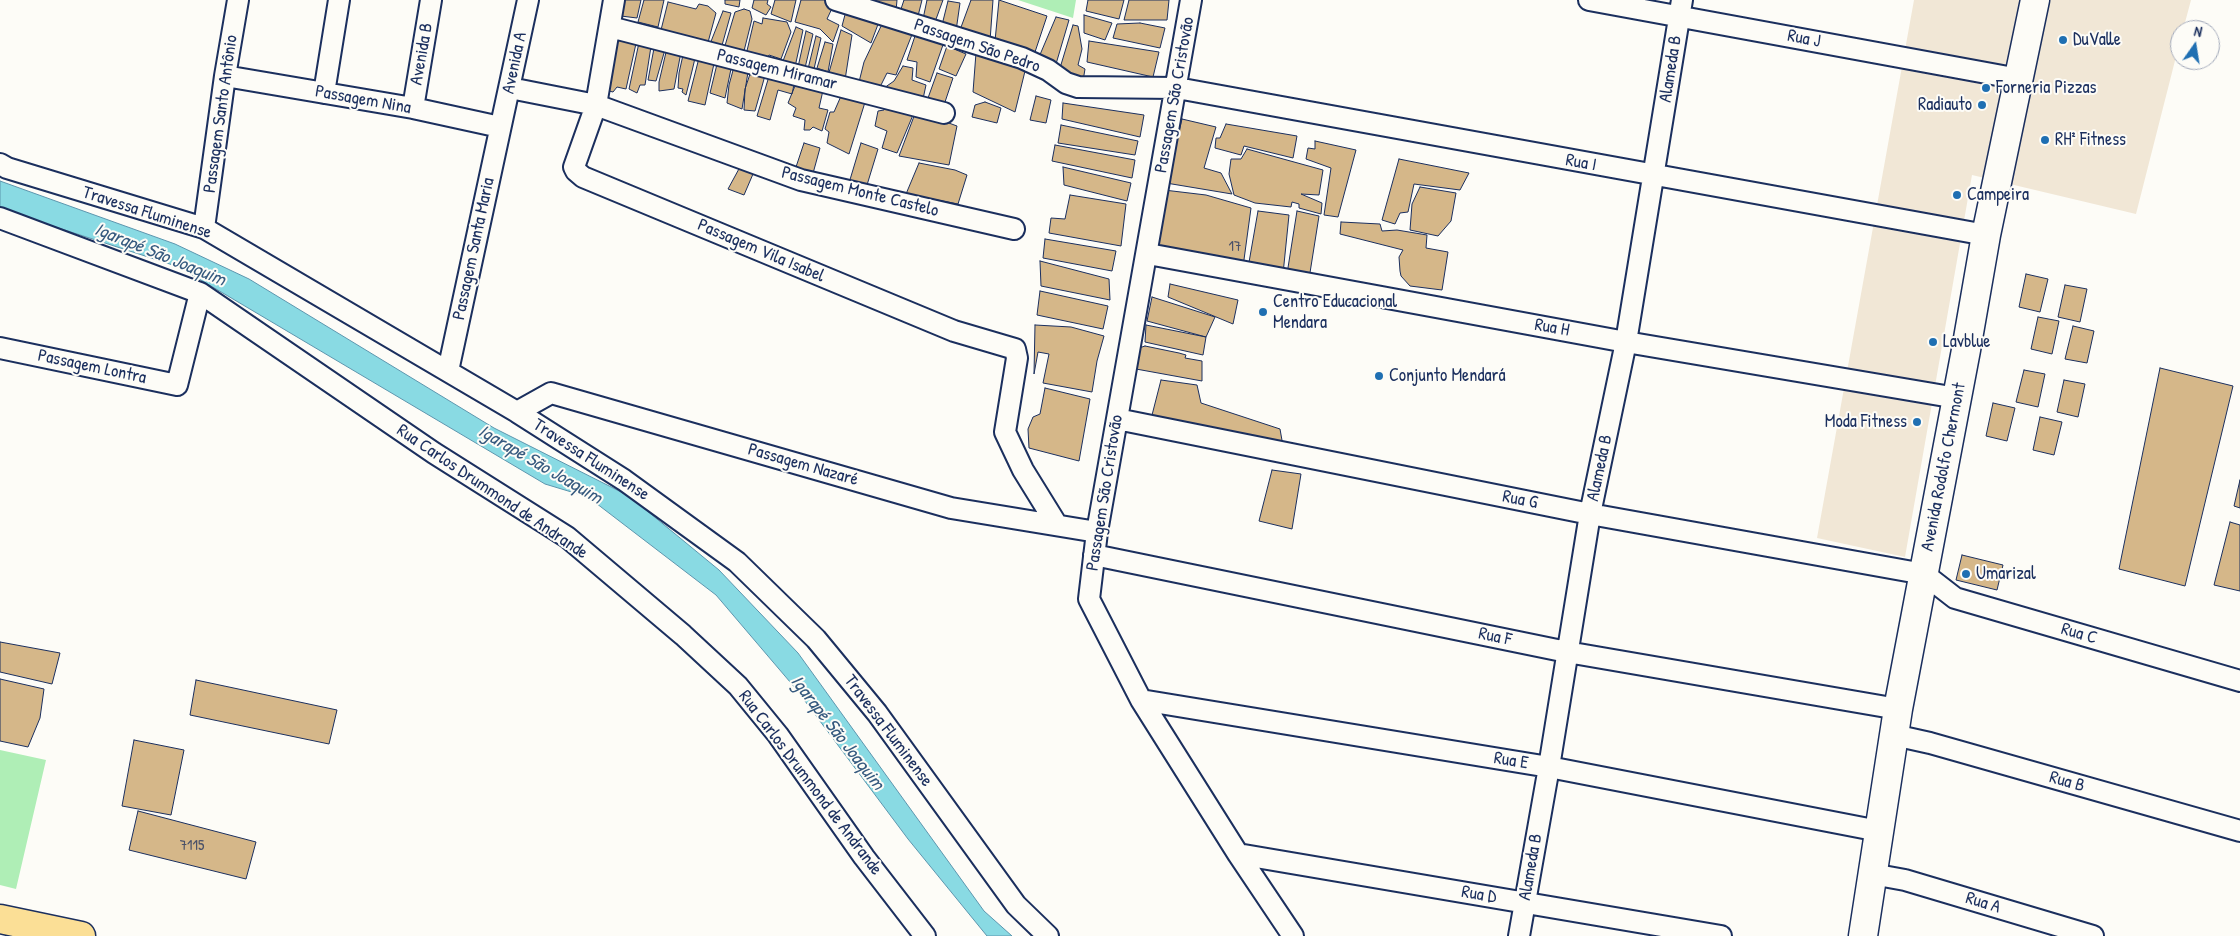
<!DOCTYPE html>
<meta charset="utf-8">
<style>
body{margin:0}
#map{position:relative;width:2240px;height:936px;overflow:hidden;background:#fdfcf7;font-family:"Patrick Hand",sans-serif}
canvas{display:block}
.north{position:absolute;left:2170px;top:20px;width:50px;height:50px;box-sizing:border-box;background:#fdfcf7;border:1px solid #a3aaba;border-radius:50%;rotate:13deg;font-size:14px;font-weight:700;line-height:20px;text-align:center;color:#1b2f5e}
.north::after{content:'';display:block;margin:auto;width:18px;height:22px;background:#1f6fb2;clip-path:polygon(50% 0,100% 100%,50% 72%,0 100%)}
</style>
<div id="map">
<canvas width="2240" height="936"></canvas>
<div class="north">N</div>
</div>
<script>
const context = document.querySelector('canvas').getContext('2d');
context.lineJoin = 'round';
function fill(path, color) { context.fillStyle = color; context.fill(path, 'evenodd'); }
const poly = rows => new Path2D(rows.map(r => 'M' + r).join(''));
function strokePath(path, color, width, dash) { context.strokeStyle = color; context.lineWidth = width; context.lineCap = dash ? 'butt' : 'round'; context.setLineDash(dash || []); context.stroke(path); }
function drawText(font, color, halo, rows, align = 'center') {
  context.font = font + ' "Patrick Hand",sans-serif'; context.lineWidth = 4; context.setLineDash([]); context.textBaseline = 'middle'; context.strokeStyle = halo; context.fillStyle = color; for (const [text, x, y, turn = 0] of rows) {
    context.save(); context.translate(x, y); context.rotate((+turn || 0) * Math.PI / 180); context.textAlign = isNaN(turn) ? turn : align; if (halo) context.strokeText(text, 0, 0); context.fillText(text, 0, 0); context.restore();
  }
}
const built = poly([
 [1914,0,2191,0,2183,30,2180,30,2180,41,2136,214,1972,175,1905,557,1817,538]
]);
const green = poly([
 [1018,0,1076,0,1073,18],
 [0,750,46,760,16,889,0,885]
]);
const water = poly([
 [0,181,175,244,249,279,494,428,629,496,719,570,798,653,984,911,1012,936,987,936,908,839,796,689,716,595,588,497,545,484,179,267,0,209,0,181]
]);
const building = poly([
 [623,0,641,0,637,18,621,16,623,0],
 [644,0,664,0,658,27,638,22,644,0],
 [725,0,740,0,739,7,725,4,725,0],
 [754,0,768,0,767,4,771,7,766,15,752,8,754,0],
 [775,0,796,0,791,22,771,14,775,0],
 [801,0,826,0,835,2,827,19,839,25,833,42,820,29,795,22,801,0],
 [867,0,897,0,896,11,867,0],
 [904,0,922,0,918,16,900,12,904,0],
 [927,0,943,0,935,22,923,19,927,0],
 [971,0,993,0,990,41,960,30,971,0],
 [999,0,1047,16,1034,55,995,41,999,0],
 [1088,0,1124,0,1119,19,1086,11,1088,0],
 [1129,0,1169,0,1167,20,1124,20,1129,0],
 [948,1,960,3,956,31,942,25,948,1],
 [668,2,696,9,699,4,708,6,716,13,707,46,661,30,668,2],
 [744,9,750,11,752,19,743,55,724,49,735,12,744,9],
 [723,11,731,13,721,49,710,44,723,11],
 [846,11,880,19,871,43,842,26,846,11],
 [1084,15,1112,23,1105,40,1084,33,1084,15],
 [1056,17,1069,20,1056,64,1039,57,1056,17],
 [763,18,787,22,791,32,781,59,769,55,767,58,746,55,754,21,762,24,763,18],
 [883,22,913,32,896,75,887,73,880,87,859,82,864,62,883,22],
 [1140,23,1165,28,1160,48,1113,38,1117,24,1140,23],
 [1073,25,1078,26,1082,49,1078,65,1085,69,1083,81,1060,68,1073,25],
 [796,27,803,30,795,67,783,61,796,27],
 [841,30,852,35,845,80,828,76,841,30],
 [806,31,813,34,805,68,798,67,806,31],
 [614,32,637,39,626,89,617,87,613,92,605,90,614,32],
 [916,33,944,42,930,82,916,77,917,62,907,60,916,33],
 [816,36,821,38,814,69,808,69,816,36],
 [640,38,652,40,645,85,640,85,637,93,629,89,640,38],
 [1089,41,1159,52,1153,77,1087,62,1089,41],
 [825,42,833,44,828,72,817,68,825,42],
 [655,43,666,46,656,81,648,80,655,43],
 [947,46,966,54,956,76,939,69,947,46],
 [667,48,681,52,674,89,659,91,659,82,667,48],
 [976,53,1026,67,1015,112,973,92,976,53],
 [696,54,692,71,686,95,682,92,683,89,678,88,679,73,683,55,696,54],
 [700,54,715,59,705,105,688,101,700,54],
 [718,60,732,64,725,98,710,93,718,60],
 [735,63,749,66,742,109,727,103,729,85,735,63],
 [903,66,913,68,912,80,926,85,923,99,884,88,894,81,903,66],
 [752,68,766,72,755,111,744,110,745,89,752,68],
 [770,73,795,80,792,94,778,90,770,120,757,116,770,73],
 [937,73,953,78,944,105,928,98,937,73],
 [797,81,824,86,819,108,828,110,822,131,813,127,810,130,804,130,805,120,793,116,796,108,788,103,797,81],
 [855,94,866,99,849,154,827,143,829,132,825,129,830,112,834,112,841,96,854,100,855,94],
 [1036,96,1051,100,1046,123,1030,120,1036,96],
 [985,102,1001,108,997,123,972,117,975,105,985,102],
 [885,103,913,115,897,153,882,148,887,131,875,126,878,111,884,110,885,103],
 [1063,103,1144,115,1140,137,1062,119,1063,103],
 [916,111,957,126,949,165,899,156,916,111],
 [1182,119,1216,127,1204,168,1221,173,1232,194,1166,183,1182,119],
 [1226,124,1297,136,1293,158,1244,146,1241,155,1215,148,1216,138,1220,138,1226,124],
 [1061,125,1138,141,1135,155,1058,143,1061,125],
 [1315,141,1356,150,1338,217,1324,215,1331,168,1306,159,1308,148,1315,149,1315,141],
 [804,143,820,148,812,177,794,173,804,143],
 [861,143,878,149,867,185,849,183,861,143],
 [1055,145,1135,160,1132,178,1052,161,1055,145],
 [1247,149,1323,170,1319,195,1301,194,1322,203,1321,214,1299,208,1299,204,1292,202,1291,207,1255,203,1234,195,1229,174,1231,159,1241,159,1247,149],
 [1399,159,1469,173,1460,190,1414,184,1408,212,1400,213,1395,224,1382,220,1399,159],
 [919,163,955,170,967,175,958,204,906,194,919,163],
 [740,167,753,174,744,195,728,189,740,167],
 [1063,167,1131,183,1127,201,1064,185,1063,167],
 [1420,187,1456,193,1451,221,1438,236,1410,230,1412,204,1420,187],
 [1164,190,1206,195,1251,208,1243,267,1157,252,1164,190],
 [1070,195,1126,204,1121,246,1049,233,1051,218,1065,219,1070,195],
 [1258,211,1289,215,1283,274,1248,268,1258,211],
 [1297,211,1319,216,1309,279,1287,274,1297,211],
 [1341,222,1380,224,1382,231,1397,230,1427,235,1426,248,1448,252,1442,290,1410,286,1401,276,1400,271,1399,257,1403,250,1340,234,1341,222],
 [1045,239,1116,251,1112,271,1043,258,1045,239],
 [1040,261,1109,279,1110,300,1041,286,1040,261],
 [2026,274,2048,279,2040,312,2019,307,2026,274],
 [1170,284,1238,300,1233,324,1168,297,1170,284],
 [2065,285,2087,289,2080,322,2058,317,2065,285],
 [1040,291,1108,306,1103,329,1037,315,1040,291],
 [1152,297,1215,317,1206,337,1147,321,1152,297],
 [2038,317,2059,321,2052,354,2031,349,2038,317],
 [1035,325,1071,327,1104,336,1097,361,1092,392,1043,383,1049,354,1038,352,1034,374,1035,325],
 [1146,325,1206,337,1203,355,1145,342,1146,325],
 [2073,326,2094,331,2087,363,2065,359,2073,326],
 [1145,346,1179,353,1186,355,1185,358,1202,361,1202,381,1136,369,1139,348,1145,346],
 [2160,368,2233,386,2185,586,2119,569,2160,368],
 [2024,370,2045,374,2038,407,2016,402,2024,370],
 [1161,380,1197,385,1201,403,1280,429,1283,446,1151,419,1161,380],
 [2064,380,2085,384,2078,417,2057,412,2064,380],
 [1045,388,1090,399,1079,461,1029,448,1028,429,1033,417,1040,414,1045,388],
 [1993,403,2015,408,2007,441,1986,436,1993,403],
 [2040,417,2062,422,2054,455,2033,450,2040,417],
 [1272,470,1301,474,1292,529,1259,521,1272,470],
 [2240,480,2240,508,2234,506,2240,480],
 [2230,522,2240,525,2240,591,2214,585,2230,522],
 [1962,555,2003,565,1997,590,1956,580,1962,555],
 [0,642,60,653,52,684,0,672,0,642],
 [0,679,44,689,40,718,28,747,0,741,0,679],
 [196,680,337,710,329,744,190,715,196,680],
 [134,740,184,750,171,815,122,806,134,740],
 [138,811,256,842,246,879,129,850,138,811]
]);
const minor = poly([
 [614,0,596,105,574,167,576,171,583,177,954,331,1015,349,1017,358,1005,432,1023,470,1057,525],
 [836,0,1022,58,1048,70,1066,83,1078,87,1177,88,1986,235],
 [1191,0,1097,532,1089,599,1141,700,1238,854,1293,936],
 [1589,0,2019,79],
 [610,27,944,113],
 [225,76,413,108,500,127],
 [510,88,596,105,801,180,1014,229],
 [324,93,339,0],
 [413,108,431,0],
 [0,164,7,168,204,228,517,412,624,480,737,562,816,639,877,713,1016,905,1048,936],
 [0,218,200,293,434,453,567,537,683,635,738,686,778,735,864,857,925,936],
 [204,228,225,76,238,0],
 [1148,254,1626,342,1957,398],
 [0,348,177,385,200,293],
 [448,371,528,0],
 [517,412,551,393,951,508,1097,532],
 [1117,419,1590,514,1924,574,1955,598,2240,681],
 [1094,555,1567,652,1898,709],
 [1141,700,1549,767,1879,831],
 [1894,735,1930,743,2240,831],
 [1238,854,1721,936],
 [1872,874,1905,880,2093,936],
 [1519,936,1549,767,1590,514,1626,342,1682,0]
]);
const secondary = poly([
 [1863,936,1898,709,1966,350,1986,235,2035,0]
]);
const primary = poly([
 [0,919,81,936]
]);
const markers = [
 [2063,40,5,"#1f6fb2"],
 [1986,88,5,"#1f6fb2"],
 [1982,105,5,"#1f6fb2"],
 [2045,140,5,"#1f6fb2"],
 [1957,195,5,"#1f6fb2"],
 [1263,312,5,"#1f6fb2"],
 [1933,342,5,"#1f6fb2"],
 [1379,376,5,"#1f6fb2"],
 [1917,422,5,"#1f6fb2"],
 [1966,574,5,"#1f6fb2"]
];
const numberNames = [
 ["17",1235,247],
 ["7115",192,846]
];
const streetNames = [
 ["Rua J",1804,39,11],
 ["Passagem São Pedro",977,46,19],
 ["Avenida B",422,54,-80],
 ["Avenida A",515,63,-78],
 ["Alameda B",1671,69,-81],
 ["Passagem Miramar",777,70,14],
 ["Passagem São Cristovão",1175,95,-80],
 ["Passagem Nina",363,100,10],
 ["Passagem Santo Antônio",221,114,-82],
 ["Rua I",1581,163,10],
 ["Passagem Monte Castelo",860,192,14],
 ["Travessa Fluminense",147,213,18],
 ["Passagem Santa Maria",474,249,-78],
 ["Passagem Vila Isabel",761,251,23],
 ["Rua H",1552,328,10],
 ["Passagem Lontra",92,367,12],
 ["Travessa Fluminense",591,460,33],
 ["Passagem Nazaré",803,465,16],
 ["Avenida Rodolfo Chermont",1944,467,-79],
 ["Alameda B",1600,468,-78],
 ["Rua Carlos Drummond de Andrande",492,492,34],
 ["Passagem São Cristovão",1105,493,-81],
 ["Rua G",1520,500,11],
 ["Rua C",2079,634,16],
 ["Rua F",1495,637,12],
 ["Travessa Fluminense",888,731,53],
 ["Rua E",1511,761,9],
 ["Rua B",2067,782,16],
 ["Rua Carlos Drummond de Andrande",810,783,53],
 ["Alameda B",1531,867,-80],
 ["Rua D",1479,895,10],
 ["Rua A",1983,903,17]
];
const poiNames = [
 ["DuValle",2073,40],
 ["Forneria Pizzas",1996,88],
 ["Radiauto",1972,105,"right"],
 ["RH² Fitness",2055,140],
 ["Campeira",1967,195],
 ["Centro Educacional",1273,302],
 ["Mendara",1273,323],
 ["Lavblue",1943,342],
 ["Conjunto Mendará",1389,376],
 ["Moda Fitness",1907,422,"right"],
 ["Umarizal",1976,574]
];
const waterNames = [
 ["Igarapé São Joaquim",160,255,22],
 ["Igarapé São Joaquim",540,465,30],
 ["Igarapé São Joaquim",837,733,52]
];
fill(built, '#f1e7d6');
fill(green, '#afeeb6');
fill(water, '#89dae3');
strokePath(water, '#5d96ae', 1);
fill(building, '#d5b789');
strokePath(building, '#1b2f5e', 1);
strokePath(minor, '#1b2f5e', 24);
strokePath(secondary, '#1b2f5e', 31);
strokePath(primary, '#1b2f5e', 31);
strokePath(minor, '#fdfcf7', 20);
strokePath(secondary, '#fdfcf7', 28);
strokePath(primary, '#fbdf96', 28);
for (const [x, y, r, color] of markers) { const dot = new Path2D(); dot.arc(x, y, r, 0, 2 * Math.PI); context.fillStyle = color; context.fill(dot); strokePath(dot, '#fdfcf7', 2); }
drawText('15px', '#4a5169', null, numberNames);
drawText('18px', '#1b2f5e', '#fdfcf7', streetNames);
drawText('18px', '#1b2f5e', '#fdfcf7', poiNames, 'left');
drawText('italic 19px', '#365a7f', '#fdfcf7', waterNames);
</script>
